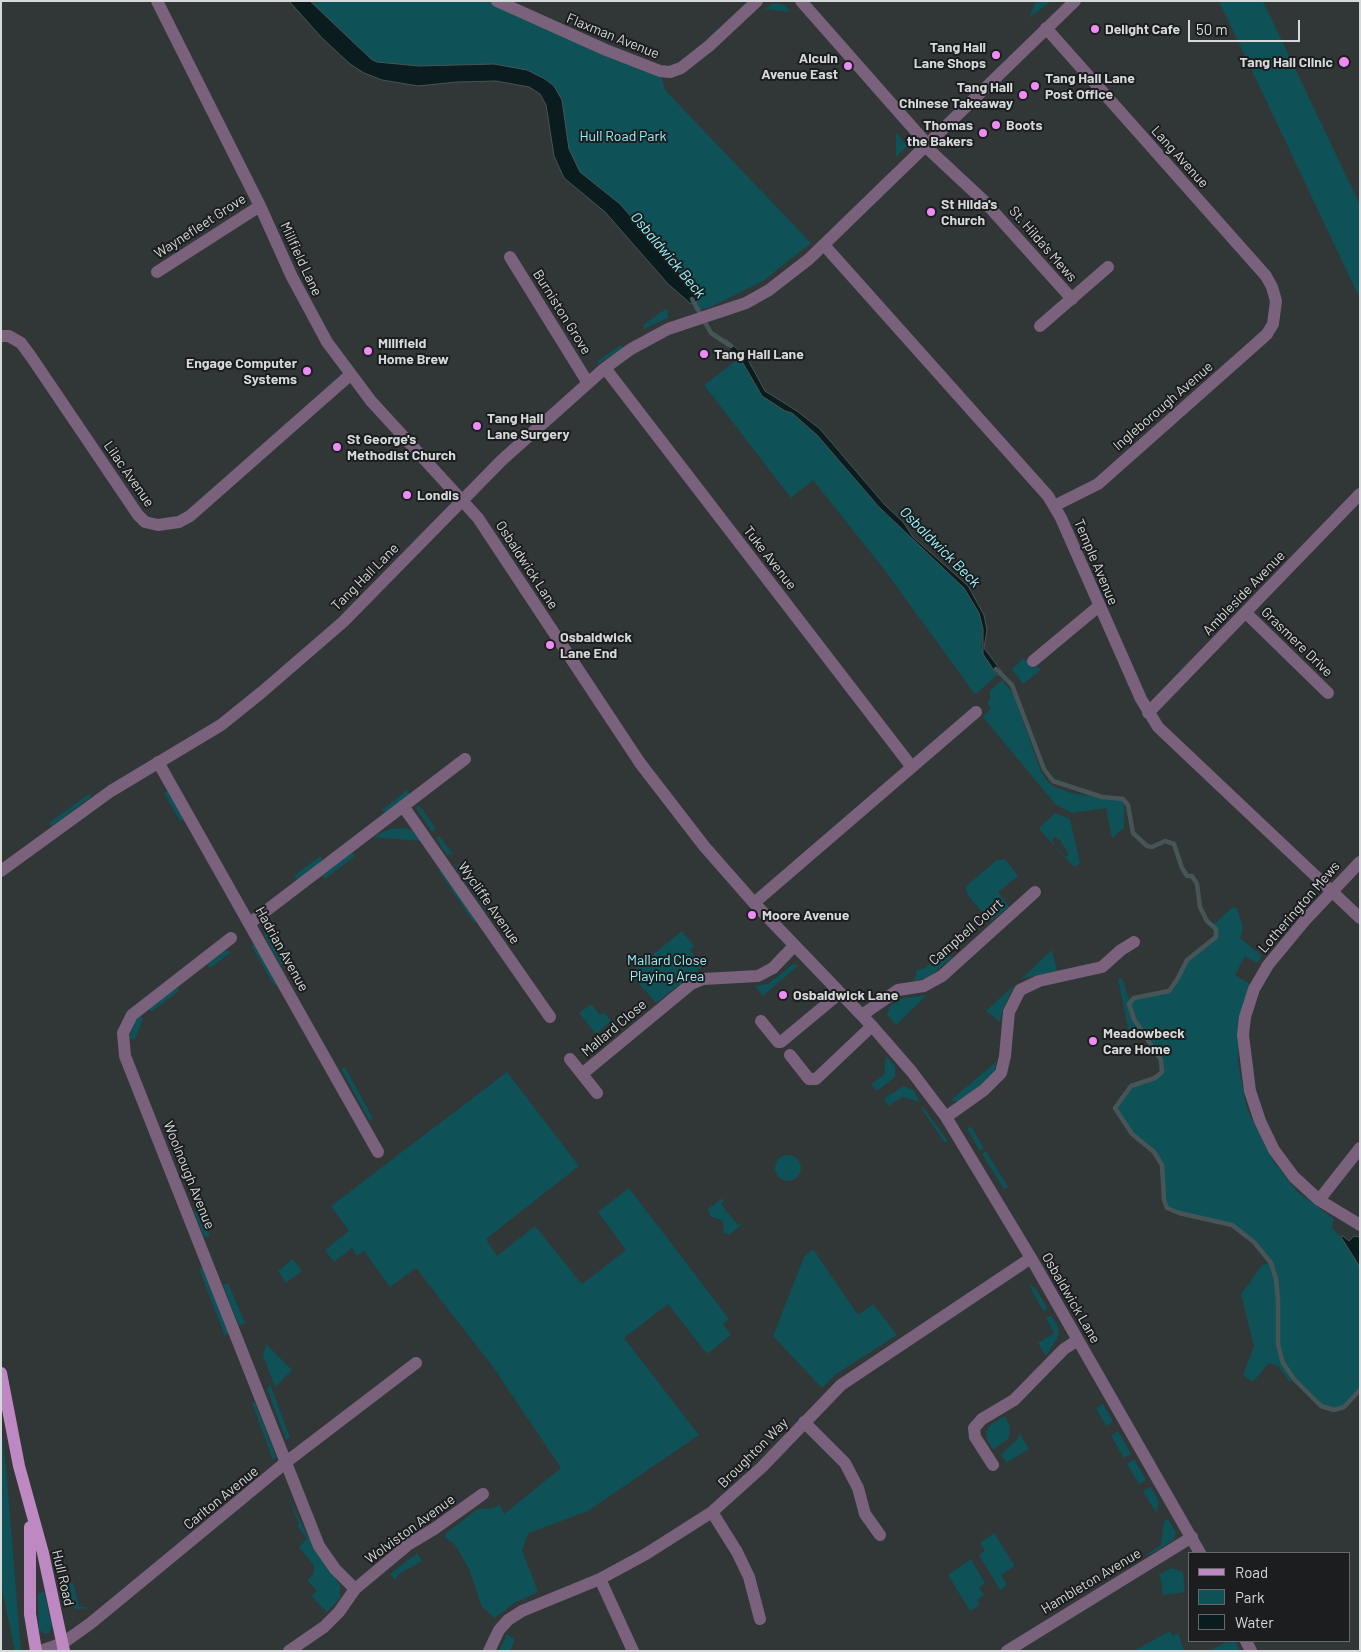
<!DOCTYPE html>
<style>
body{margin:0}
#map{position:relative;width:1361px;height:1652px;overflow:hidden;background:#313637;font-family:Barlow,sans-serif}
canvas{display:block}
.frame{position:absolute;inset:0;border:2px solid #d6d9da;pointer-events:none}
.legend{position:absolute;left:1188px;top:1552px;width:162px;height:90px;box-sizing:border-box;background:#1b1d1e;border:1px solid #666869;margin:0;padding:6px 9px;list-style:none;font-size:15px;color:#d6d9da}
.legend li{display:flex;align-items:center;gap:10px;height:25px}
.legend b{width:25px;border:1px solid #666869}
.scale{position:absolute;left:1188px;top:20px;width:112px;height:22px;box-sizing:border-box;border:2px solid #d6d9da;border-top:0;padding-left:6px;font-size:15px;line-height:18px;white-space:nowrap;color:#d6d9da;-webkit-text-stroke:4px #1b1d1e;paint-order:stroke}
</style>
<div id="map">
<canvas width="1361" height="1652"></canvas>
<div class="frame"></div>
<ul class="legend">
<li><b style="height:6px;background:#be89c2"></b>Road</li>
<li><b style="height:14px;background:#0e5157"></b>Park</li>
<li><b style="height:14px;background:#0a1c1e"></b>Water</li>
</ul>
<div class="scale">50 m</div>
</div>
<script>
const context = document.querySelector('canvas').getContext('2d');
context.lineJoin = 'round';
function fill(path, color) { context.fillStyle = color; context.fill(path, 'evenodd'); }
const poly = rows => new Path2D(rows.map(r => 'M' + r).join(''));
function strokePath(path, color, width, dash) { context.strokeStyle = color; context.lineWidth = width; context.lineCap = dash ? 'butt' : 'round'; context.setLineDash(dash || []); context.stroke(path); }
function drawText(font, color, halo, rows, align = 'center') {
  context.font = font + ' Barlow,sans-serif'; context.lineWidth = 4; context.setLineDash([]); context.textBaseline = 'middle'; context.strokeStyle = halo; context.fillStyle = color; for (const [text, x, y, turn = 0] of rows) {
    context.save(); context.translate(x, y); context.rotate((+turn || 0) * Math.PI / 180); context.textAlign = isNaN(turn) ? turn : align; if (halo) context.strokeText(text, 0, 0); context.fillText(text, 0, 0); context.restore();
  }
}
const green = poly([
 [300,1,497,1,660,71,665,90,811,243,763,281,711,307,694,311,691,298,574,177,551,95,536,82,365,66],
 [1036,1,1051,1,1029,18],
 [1219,1,1263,1,1360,205,1360,299],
 [773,3,785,5,789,10,788,12,765,9],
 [897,133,907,146,896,157,896,134],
 [667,308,668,318,644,329,643,325],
 [621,345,623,348,597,365,599,360],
 [740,358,762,396,785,411,792,413,817,435,879,507,964,588,979,613,983,629,981,648,997,675,977,693,974,693,883,568,813,480,791,498,707,389,704,385],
 [1024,658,1033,668,1037,666,1041,670,1023,684,1012,669],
 [1002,680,1013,693,1040,769,1047,781,1053,786,1071,793,1122,801,1124,804,1124,828,1112,838,1106,808,1072,813,1055,804,983,717,991,709,987,703,990,699,990,691],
 [169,790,185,819,180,821,164,793],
 [407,790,410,794,385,814,382,810],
 [90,793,91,797,52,826,49,823],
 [420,806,436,829,432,832,416,808],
 [1055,813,1070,819,1080,863,1074,867,1040,830,1040,827],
 [1055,837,1060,840,1068,853,1068,856,1063,856,1057,850,1052,839],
 [404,828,413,831,421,841,372,837,390,829],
 [439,836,453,854,447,855,436,838],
 [352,852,355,856,325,879,322,875],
 [320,856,323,860,298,880,294,876],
 [1005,859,1018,876,998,892,1009,907,990,922,967,894,966,886,997,860],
 [459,864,490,909,486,910,456,868],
 [442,870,477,920,474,923,439,871],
 [1233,907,1237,908,1243,928,1240,938,1262,956,1257,963,1245,956,1235,975,1250,984,1239,1029,1238,1062,1247,1109,1273,1161,1298,1192,1334,1219,1332,1228,1341,1237,1360,1267,1360,1390,1344,1407,1334,1410,1321,1406,1293,1378,1290,1383,1279,1367,1269,1363,1253,1382,1243,1375,1254,1346,1241,1294,1262,1265,1270,1263,1275,1279,1278,1334,1276,1279,1271,1263,1254,1242,1232,1225,1179,1213,1167,1208,1164,1200,1162,1165,1154,1152,1132,1134,1115,1108,1131,1086,1155,1078,1162,1072,1161,1060,1140,1030,1129,1032,1118,979,1122,978,1129,999,1169,991,1178,978,1187,960,1216,937,1216,929,1213,925],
 [268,931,285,963,281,965,265,937,264,932],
 [682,931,694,946,690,950,703,966,656,1003,630,973],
 [254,942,278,983,274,985,252,947],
 [225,950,231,952,210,968,207,964],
 [944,950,952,958,928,978,914,981,917,970,925,968],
 [1052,950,1057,971,1021,979],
 [793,964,799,965,763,996,755,986,768,984],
 [1014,985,1002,1012,1000,1022,986,1011],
 [177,987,179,991,151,1012,149,1009],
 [927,995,896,1025,887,1015,890,1006,903,998],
 [591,1004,600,1015,604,1013,611,1021,596,1034,579,1013],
 [140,1015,143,1019,135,1039,129,1039,135,1022],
 [886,1056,895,1066,895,1077,877,1091,871,1084,884,1075],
 [997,1061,994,1073,969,1095,959,1101,950,1101],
 [345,1067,373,1119,369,1120,341,1069],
 [507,1072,579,1166,486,1239,497,1256,535,1226,585,1288,582,1284,626,1250,598,1212,629,1188,729,1319,723,1324,731,1335,707,1354,668,1304,624,1338,699,1435,588,1511,529,1533,522,1550,538,1592,514,1603,495,1618,482,1607,469,1569,455,1545,445,1537,446,1533,478,1509,493,1508,500,1505,504,1514,561,1468,493,1367,416,1268,390,1287,364,1251,357,1256,352,1248,334,1262,325,1250,349,1231,331,1206],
 [903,1086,913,1090,920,1102,902,1097,889,1106,884,1099],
 [923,1107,948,1141,945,1143,921,1108],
 [971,1126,984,1148,980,1151,967,1129],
 [986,1151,1008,1187,1004,1189,982,1154],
 '775 1168a13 13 0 1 1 26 0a13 13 0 1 1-26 0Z',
 [723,1198,724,1200,721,1204,738,1225,741,1223,742,1224,729,1235,723,1232,724,1225,721,1220,710,1216,708,1209],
 [199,1210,210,1236,205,1238,194,1212],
 [813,1249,858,1315,873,1304,897,1335,836,1374,822,1388,773,1336,804,1257],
 [293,1259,302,1271,286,1283,278,1271],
 [203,1267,229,1333,225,1336,199,1269],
 [228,1283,245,1323,239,1326,223,1285],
 [1028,1283,1036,1289,1048,1309,1043,1311],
 [1051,1315,1058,1327,1059,1335,1046,1356,1038,1343,1054,1333,1046,1318],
 [266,1344,292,1370,275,1387,263,1356],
 [270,1384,290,1438,286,1440,267,1389],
 [255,1402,276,1457,273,1460,252,1403],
 [1103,1404,1113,1422,1106,1426,1096,1408],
 [1005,1416,1010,1427,1009,1438,993,1450,987,1440,986,1431,991,1424],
 [1,1424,7,1479,21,1651,15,1651,1,1585],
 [1118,1431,1131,1454,1124,1458,1111,1436],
 [1019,1433,1029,1449,1006,1463,1001,1454,1018,1439],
 [1134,1459,1146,1480,1139,1484,1127,1464],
 [1151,1487,1159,1501,1156,1513,1143,1491],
 [287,1492,306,1533,340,1585,340,1598,327,1612,311,1596,317,1591,307,1580,313,1575,314,1566,299,1547,307,1539,297,1525,299,1524],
 [1168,1519,1176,1532,1174,1540,1151,1554,1147,1554,1161,1545,1164,1521],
 [994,1533,1015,1566,1001,1575,1007,1585,1000,1590,979,1555,985,1551,980,1543],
 [417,1553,422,1561,399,1574,395,1580,390,1574],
 [971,1559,985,1583,979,1588,984,1595,977,1600,980,1605,970,1611,948,1575],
 [1171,1568,1183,1572,1185,1592,1163,1595,1160,1574],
 [73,1582,79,1606,92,1608,76,1609,70,1604,66,1586],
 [44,1591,52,1627,49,1633,45,1634,39,1630,38,1594],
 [1170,1631,1173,1636,1178,1633,1184,1651,1134,1651],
 [507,1634,515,1640,510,1651,499,1651],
 [1228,1641,1235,1641,1240,1651,1210,1651]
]);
const water = poly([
 [289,1,310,1,371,59,377,62,419,66,494,64,527,70,545,79,554,86,562,100,569,149,580,172,620,204,680,273,698,301,691,304,668,284,605,212,564,178,554,156,546,105,540,94,529,87,496,81,457,82,418,86,382,80,364,73,350,64,322,38,289,1],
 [727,340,747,358,765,391,797,411,820,429,885,505,903,522,913,537,968,586,984,615,987,630,984,648,1002,672,997,675,983,654,983,629,979,613,964,588,879,507,817,435,792,413,785,411,762,396,740,358,726,346,727,340],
 [1343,1236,1349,1241,1354,1236,1360,1237,1360,1267,1341,1237,1343,1236]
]);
const stream = poly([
 [692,299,711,333,731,346],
 [996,669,1012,685,1044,769,1053,781,1102,797,1123,799,1128,805,1133,833,1147,846,1152,847,1165,841,1174,844,1182,868,1187,876,1192,876,1197,884,1200,907,1207,921,1216,929,1216,937,1187,960,1178,978,1169,991,1134,998,1129,1004,1134,1019,1161,1060,1162,1072,1155,1078,1131,1086,1115,1108,1132,1134,1154,1152,1162,1165,1164,1200,1167,1208,1179,1213,1232,1225,1254,1242,1271,1263,1276,1279,1278,1300,1278,1345,1283,1363,1294,1379,1321,1406,1334,1410,1344,1407,1360,1390]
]);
const minor = poly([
 [157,1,260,206,292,277,327,342,371,401,478,518,640,763,704,846,754,903,872,1026,912,1072,946,1117,1031,1258,1200,1553],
 [497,1,606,50,660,71,670,72,681,68,709,46,757,1],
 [801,1,927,144],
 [1046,28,1266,276,1272,287,1276,301,1273,324,1267,334,1257,343,1098,484,1054,506],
 [925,146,984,201,1072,299],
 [824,245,1048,496,1061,518,1141,699,1158,727,1360,918],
 [510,257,588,383],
 [157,272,260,206],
 [1040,326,1108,267],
 [1,336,9,336,21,343,32,358,138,515,145,522,158,525,179,522,190,516,350,375],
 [605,368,911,766],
 [1246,613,1328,693],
 [1033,661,1099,606],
 [1148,713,1360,494],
 [158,762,378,1152],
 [403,806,550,1017],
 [1360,862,1306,919,1268,965,1254,989,1245,1017,1243,1035,1250,1091,1260,1121,1274,1150,1294,1177,1319,1200,1360,1225],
 [1,871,111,791,221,725,262,692,343,622,502,460,605,368,631,349,668,329,746,303,769,290,809,259,1075,1],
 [754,903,976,712],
 [250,923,465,759],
 [231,938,132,1015,123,1033,125,1056,319,1546,335,1569,355,1589],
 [862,1015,898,990,924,986,942,976,1035,892],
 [761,1021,778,1042,781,1042,840,993],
 [790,1055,809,1079,816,1079,872,1026],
 [570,1059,597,1093],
 [582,1074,691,984,703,979,758,976,773,968,794,946],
 [946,1117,984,1090,1001,1073,1005,1056,1009,1012,1020,990,1039,981,1102,967,1121,950,1134,942],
 [1319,1200,1360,1148],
 [804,1422,845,1463,858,1488,865,1514,880,1535],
 [993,1465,975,1437,974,1428,982,1419,1014,1400,1064,1349,1078,1340],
 [712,1512,737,1552,749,1577,760,1619],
 [600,1579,633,1651],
 [1246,1641,1251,1651],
 [41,1651,63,1643,91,1623,285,1463,416,1363],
 [289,1651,324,1627,339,1612,355,1589,409,1544,434,1529,483,1494],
 [489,1651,499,1630,508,1620,522,1611,600,1579,646,1554,712,1512,762,1467,841,1385,1031,1258],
 [1007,1651,1192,1537]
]);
const major = poly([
 [1,1373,19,1466,43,1553,64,1651],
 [30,1527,30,1614,36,1651]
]);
const markers = [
 [1095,29,5,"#ef8bf7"],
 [996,55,5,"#ef8bf7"],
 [1344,62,6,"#ef8bf7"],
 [848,66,5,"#ef8bf7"],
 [1035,86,5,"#ef8bf7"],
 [1023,95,5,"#ef8bf7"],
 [996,125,5,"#ef8bf7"],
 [983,133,5,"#ef8bf7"],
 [931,212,5,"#ef8bf7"],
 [368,351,5,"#ef8bf7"],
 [704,354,5,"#ef8bf7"],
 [307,371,5,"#ef8bf7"],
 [477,426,5,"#ef8bf7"],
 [337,447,5,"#ef8bf7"],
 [407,495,5,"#ef8bf7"],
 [550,645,5,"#ef8bf7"],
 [752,915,5,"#ef8bf7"],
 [783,995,5,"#ef8bf7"],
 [1093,1041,5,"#ef8bf7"]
];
const poiNames = [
 ["Delight Cafe",1105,29],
 ["Tang Hall",986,47,"right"],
 ["Lane Shops",986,63,"right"],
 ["Alcuin",838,58,"right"],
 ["Avenue East",838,74,"right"],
 ["Tang Hall Clinic",1333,62,"right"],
 ["Tang Hall Lane",1045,78],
 ["Post Office",1045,94],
 ["Tang Hall",1013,87,"right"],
 ["Chinese Takeaway",1013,103,"right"],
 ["Thomas",973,125,"right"],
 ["the Bakers",973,141,"right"],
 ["Boots",1006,125],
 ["St Hilda's",941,204],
 ["Church",941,220],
 ["Millfield",378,343],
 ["Home Brew",378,359],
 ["Tang Hall Lane",714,354],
 ["Engage Computer",297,363,"right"],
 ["Systems",297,379,"right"],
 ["Tang Hall",487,418],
 ["Lane Surgery",487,434],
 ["St George's",347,439],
 ["Methodist Church",347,455],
 ["Londis",417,495],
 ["Osbaldwick",560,637],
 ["Lane End",560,653],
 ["Moore Avenue",762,915],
 ["Osbaldwick Lane",793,995],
 ["Meadowbeck",1103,1033],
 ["Care Home",1103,1049]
];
const streetNames = [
 ["Flaxman Avenue",613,36,22],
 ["Lang Avenue",1180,157,48],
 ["Waynefleet Grove",200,226,-33],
 ["St. Hilda's Mews",1043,244,49],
 ["Millfield Lane",301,259,65],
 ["Burniston Grove",562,312,58],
 ["Ingleborough Avenue",1163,406,-41],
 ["Lilac Avenue",129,474,55],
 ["Tuke Avenue",770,558,52],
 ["Temple Avenue",1096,562,67],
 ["Osbaldwick Lane",527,565,57],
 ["Tang Hall Lane",365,577,-45],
 ["Ambleside Avenue",1244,593,-46],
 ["Grasmere Drive",1297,642,44],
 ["Wycliffe Avenue",489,903,55],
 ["Lotherington Mews",1299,907,-49],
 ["Campbell Court",966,932,-41],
 ["Hadrian Avenue",282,949,61],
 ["Mallard Close",614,1028,-40],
 ["Woolnough Avenue",189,1175,68],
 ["Osbaldwick Lane",1071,1298,60],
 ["Broughton Way",753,1453,-45],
 ["Carlton Avenue",221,1498,-39],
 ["Wolviston Avenue",410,1529,-36],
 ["Hull Road",63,1578,77],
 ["Hambleton Avenue",1091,1581,-31]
];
const parkNames = [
 ["Hull Road Park",623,136],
 ["Mallard Close",667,960],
 ["Playing Area",667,976]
];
const waterNames = [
 ["Osbaldwick Beck",668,255,50],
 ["Osbaldwick Beck",940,547,45]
];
fill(green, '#0e5157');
fill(water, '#0a1c1e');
strokePath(water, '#475556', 1);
strokePath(stream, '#475556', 4.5);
strokePath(minor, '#7a617c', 12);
strokePath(major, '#be89c2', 12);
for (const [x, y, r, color] of markers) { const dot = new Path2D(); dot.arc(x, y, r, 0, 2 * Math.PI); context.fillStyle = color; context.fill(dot); strokePath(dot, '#1b1d1e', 2); }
drawText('bold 14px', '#d6d9da', '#1b1d1e', poiNames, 'left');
drawText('14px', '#d6d9da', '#1b1d1e', streetNames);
drawText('14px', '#96f2fb', '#1b1d1e', parkNames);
drawText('italic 15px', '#98f4fd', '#1b1d1e', waterNames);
</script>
